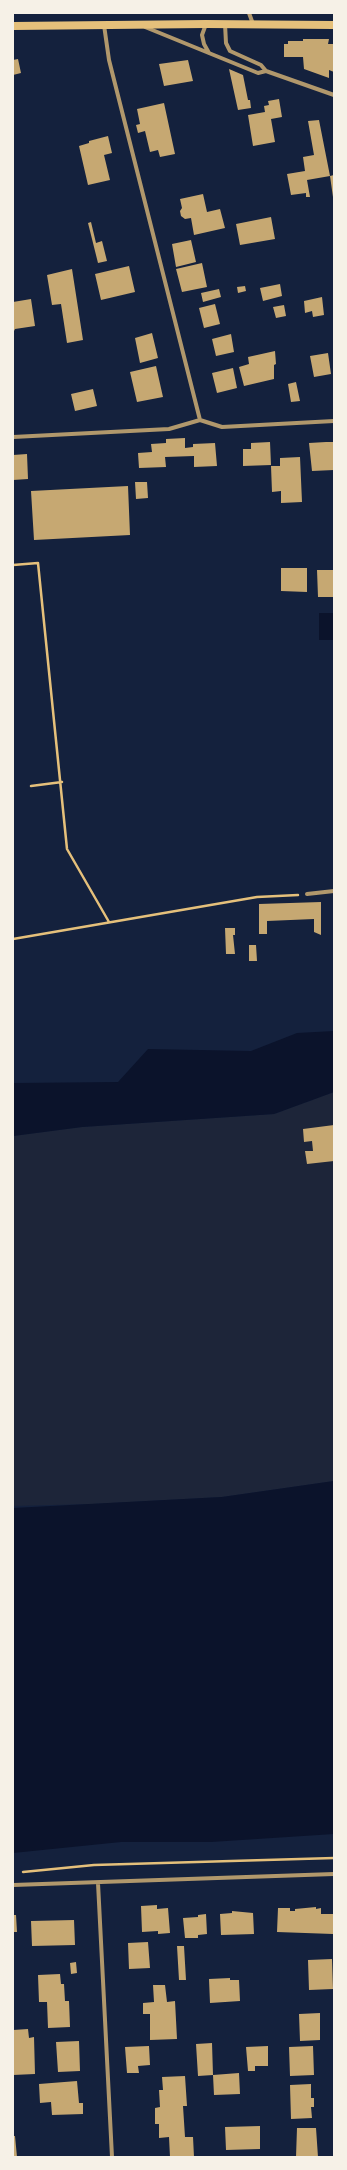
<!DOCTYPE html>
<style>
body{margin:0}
#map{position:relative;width:347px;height:2170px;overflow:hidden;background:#14213d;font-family:"Public Sans",sans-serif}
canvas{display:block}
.frame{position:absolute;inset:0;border:14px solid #f6f1e7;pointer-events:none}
</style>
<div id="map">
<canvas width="347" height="2170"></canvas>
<div class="frame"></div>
</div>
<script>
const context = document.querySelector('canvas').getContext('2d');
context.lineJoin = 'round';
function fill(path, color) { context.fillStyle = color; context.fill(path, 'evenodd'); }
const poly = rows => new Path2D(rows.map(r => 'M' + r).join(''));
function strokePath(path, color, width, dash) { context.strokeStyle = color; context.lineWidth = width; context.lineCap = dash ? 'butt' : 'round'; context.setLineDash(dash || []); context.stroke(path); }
const green = poly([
 [334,1092,334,1481,222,1497,93,1504,13,1506,13,1136,82,1127,274,1114]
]);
const water = poly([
 [319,613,333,613,333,640,319,640],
 [334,1031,334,1092,274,1114,82,1127,13,1136,13,1083,118,1082,148,1049,251,1051,297,1033],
 [334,1481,334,1834,211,1842,121,1842,13,1853,13,1508,222,1497]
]);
const building = poly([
 [303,39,329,39,328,44,334,44,334,72,329,70,329,78,304,69,303,57,284,57,284,44,288,44,288,41,303,41],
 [18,59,21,73,13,75,13,60],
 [188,60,193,81,164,86,159,64],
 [229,69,243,75,248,100,250,100,251,108,238,110],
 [279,99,282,117,271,119,275,142,253,146,248,115,265,112,264,106,269,105,268,101],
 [164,103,175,154,160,157,158,150,150,152,145,131,138,133,136,125,140,124,137,109],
 [319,120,330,176,307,180,310,197,306,197,306,193,291,195,287,174,305,171,303,157,314,155,308,121],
 [108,136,112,153,104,155,110,180,88,185,79,146,89,143,89,141],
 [334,175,334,197,333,197,330,176],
 [203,194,207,212,220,209,225,228,194,235,191,218,185,219,181,216,180,211,182,208,180,199],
 [271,217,275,239,240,245,236,224],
 [91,222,96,243,102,241,107,261,98,263,88,223],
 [191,240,196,262,176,267,172,244],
 [202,263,207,287,182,292,176,269],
 [129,266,135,292,101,300,95,274],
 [72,269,83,340,67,343,61,304,52,305,47,275],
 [280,284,282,296,263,301,260,288],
 [245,286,246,291,238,293,237,287],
 [219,289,221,297,203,302,201,293],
 [322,297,324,315,313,317,312,311,305,313,304,301],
 [31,299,35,326,15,329,13,333,13,302],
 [215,304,220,324,204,328,199,308],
 [284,305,286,316,276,318,273,307],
 [152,333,158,358,140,363,135,338],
 [231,334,234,352,216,356,212,339],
 [275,351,276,364,274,365,274,379,244,386,239,367,249,364,248,357],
 [328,353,331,374,314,377,310,356],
 [156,366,163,397,137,402,130,372],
 [233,368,237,388,217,393,212,373],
 [296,382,300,401,291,402,288,384],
 [93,389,97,406,75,411,71,394],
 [185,438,185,448,193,447,193,444,215,443,217,466,194,467,194,456,165,457,166,467,139,468,138,453,152,452,151,444,166,443,166,439],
 [270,442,271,465,243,466,243,449,251,449,251,443],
 [326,442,334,442,334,470,312,471,309,443],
 [27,454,28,479,13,480,13,455],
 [300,457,302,502,281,503,281,491,272,492,271,466,280,466,280,458],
 [135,482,147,482,148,498,136,499],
 [128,486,130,535,34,540,31,491],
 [281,568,307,568,307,592,281,591],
 [317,570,334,570,334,597,318,597],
 [321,902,321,935,314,932,314,919,267,921,267,934,259,934,259,904],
 [225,928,235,928,235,935,233,935,235,954,226,954],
 [249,945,256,945,257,961,249,961],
 [334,1125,334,1161,307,1164,305,1151,313,1151,312,1141,304,1142,303,1129],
 [157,1905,157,1909,168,1908,170,1933,158,1934,158,1931,142,1932,141,1906],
 [316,1907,316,1909,321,1908,321,1914,333,1914,333,1934,277,1932,278,1908,290,1908,290,1911,295,1911,295,1909],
 [232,1911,253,1913,254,1934,221,1935,220,1914,232,1913],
 [206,1914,207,1934,198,1935,198,1938,185,1938,183,1918,198,1917,198,1915],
 [13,1915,16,1915,17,1932,13,1932],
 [74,1920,75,1945,32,1946,31,1921],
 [148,1942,150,1968,129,1969,128,1943],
 [177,1946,184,1946,186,1980,179,1980],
 [332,1959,333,1989,309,1990,308,1960],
 [76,1962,77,1973,71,1974,70,1963],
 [60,1974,61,1984,64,1984,65,2001,69,2001,70,2027,48,2028,47,2002,39,2002,38,1975],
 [230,1978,230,1980,239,1980,240,2001,210,2003,209,1979],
 [153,1985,165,1985,167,2002,175,2001,177,2039,150,2040,150,2014,143,2014,143,2003,154,2002],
 [320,2013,320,2040,300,2041,299,2014],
 [28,2029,29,2038,34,2037,35,2074,13,2075,13,2030],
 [79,2041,80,2071,58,2072,56,2042],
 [212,2043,213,2075,239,2073,240,2094,214,2095,213,2075,198,2076,196,2044],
 [149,2046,150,2065,138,2066,139,2073,127,2073,125,2047],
 [268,2046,268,2066,255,2066,255,2071,248,2071,246,2047],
 [313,2046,314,2075,290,2076,289,2047],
 [185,2076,187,2106,183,2106,185,2137,193,2137,194,2157,170,2157,169,2137,159,2138,159,2124,155,2124,155,2108,160,2107,159,2090,163,2090,162,2077],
 [77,2081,79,2103,83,2103,83,2114,52,2115,51,2102,40,2103,39,2084],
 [311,2084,311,2098,314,2098,314,2107,311,2107,312,2118,291,2119,290,2085],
 [260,2126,260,2149,226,2150,225,2127],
 [297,2128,316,2128,318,2157,296,2157],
 [13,2136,15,2136,17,2157,13,2157]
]);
const path = poly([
 [13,565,38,563,67,849,109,922],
 [31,786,62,782],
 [13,939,257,897,298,895],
 [23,1872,94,1865,334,1858]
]);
const minor = poly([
 [249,13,253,24],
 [206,24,202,35,204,44,209,53],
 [225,24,226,43,230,51,261,65,266,71],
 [104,25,109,60,200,420],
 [145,27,258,73,266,71,334,95],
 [13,437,169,429,200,420,222,427,334,421],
 [307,894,334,891],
 [98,1883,112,2157],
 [13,1885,334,1874]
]);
const secondary = poly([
 [13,26,206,24,334,25]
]);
fill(green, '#1d2539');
fill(water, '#0b132b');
fill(building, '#c6a872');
strokePath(path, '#e5c07b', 2.5);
strokePath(minor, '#b1986c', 4);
strokePath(secondary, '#e5c07b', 8);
</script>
